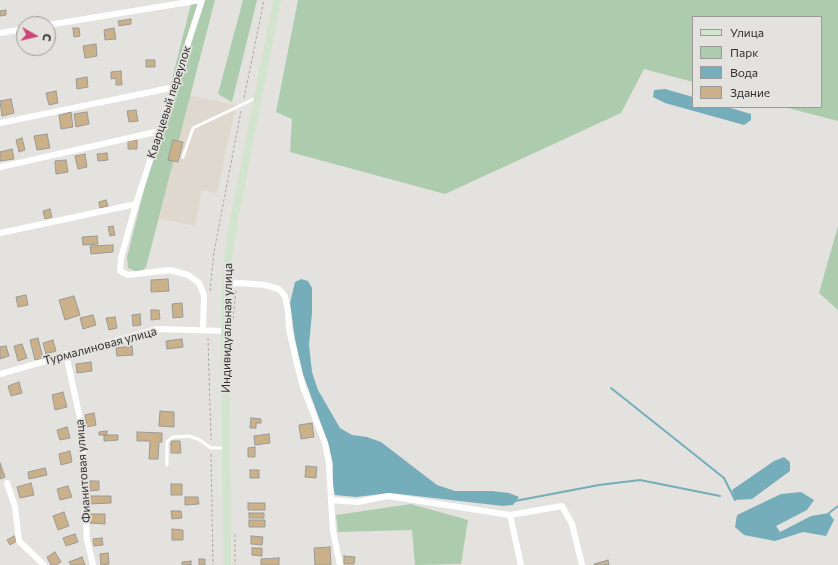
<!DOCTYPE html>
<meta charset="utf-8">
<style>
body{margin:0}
#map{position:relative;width:838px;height:565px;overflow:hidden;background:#e4e2df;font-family:Commissioner,sans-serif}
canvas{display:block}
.legend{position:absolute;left:692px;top:16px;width:130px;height:92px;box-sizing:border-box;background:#e4e2df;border:1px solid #9d9b99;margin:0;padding:5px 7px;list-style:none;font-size:12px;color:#323130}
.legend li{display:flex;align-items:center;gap:8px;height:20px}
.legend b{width:20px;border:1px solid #9d9b99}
.north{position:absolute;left:16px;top:16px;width:40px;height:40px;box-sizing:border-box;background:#e4e2df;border:1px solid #9d9b99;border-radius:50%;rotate:98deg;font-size:11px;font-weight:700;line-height:16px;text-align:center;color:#323130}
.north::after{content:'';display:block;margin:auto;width:14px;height:18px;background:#ce4276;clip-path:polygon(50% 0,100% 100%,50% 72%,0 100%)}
</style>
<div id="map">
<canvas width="838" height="565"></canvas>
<ul class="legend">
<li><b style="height:5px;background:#d2e4cd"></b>Улица</li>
<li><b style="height:11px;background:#acccad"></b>Парк</li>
<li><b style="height:11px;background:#75aeba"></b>Вода</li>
<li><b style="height:11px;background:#cbb189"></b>Здание</li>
</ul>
<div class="north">С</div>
</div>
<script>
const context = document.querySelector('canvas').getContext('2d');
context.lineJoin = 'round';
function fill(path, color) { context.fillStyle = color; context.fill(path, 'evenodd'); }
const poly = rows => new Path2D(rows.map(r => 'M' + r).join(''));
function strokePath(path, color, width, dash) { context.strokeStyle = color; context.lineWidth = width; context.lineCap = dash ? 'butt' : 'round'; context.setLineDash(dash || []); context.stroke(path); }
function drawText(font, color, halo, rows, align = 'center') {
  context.font = font + ' Commissioner,sans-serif'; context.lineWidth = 3.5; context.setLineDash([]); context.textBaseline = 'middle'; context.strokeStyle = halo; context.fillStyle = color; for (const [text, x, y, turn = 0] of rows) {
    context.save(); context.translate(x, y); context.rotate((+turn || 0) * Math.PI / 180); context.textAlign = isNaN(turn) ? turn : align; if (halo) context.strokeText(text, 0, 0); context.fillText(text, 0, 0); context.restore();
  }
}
const built = poly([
 [179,93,236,105,217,193,202,190,195,226,153,217]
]);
const green = poly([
 [192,0,215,0,146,267,142,271,135,271,128,268,127,257],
 [243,0,257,0,232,102,218,94],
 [298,0,838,0,838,121,784,107,821,107,821,17,693,17,693,82,644,69,621,113,445,194,290,152,292,119,276,112],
 [838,226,838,310,819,293],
 [411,504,468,520,461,564,415,565,412,530,338,532,336,515]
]);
const water = poly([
 [665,89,693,97,693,107,727,107,751,114,751,120,744,125,665,103,653,97,654,90],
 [301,279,308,281,312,288,312,313,309,345,312,372,318,390,340,428,352,435,367,437,381,442,437,485,455,491,492,491,509,493,519,497,513,505,503,506,390,493,356,497,335,495,332,482,333,464,329,446,303,374,295,339,290,303,295,282],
 [784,457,790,462,790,471,752,499,735,500,732,490,774,461],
 [801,492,814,500,807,510,776,526,780,532,811,516,829,513,834,520,826,536,803,532,775,541,744,535,735,527,737,515,781,494]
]);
const stream = poly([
 [611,388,724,478,735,500],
 [515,501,599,485,640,480,720,496],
 [829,513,838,506]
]);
const building = poly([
 [6,10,6,15,0,16,0,11,6,10],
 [131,19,131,24,119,26,118,21,131,19],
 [73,28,79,28,80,36,74,37,73,28],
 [114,28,116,39,105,40,104,30,114,28],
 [96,44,97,56,85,58,83,46,96,44],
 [146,60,155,60,155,67,146,67,146,60],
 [121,71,122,85,116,85,116,78,111,79,111,72,121,71],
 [87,77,88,87,77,89,76,79,87,77],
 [56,91,58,103,49,105,46,93,56,91],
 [11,99,14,113,2,116,0,101,11,99],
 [136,110,138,121,129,122,127,111,136,110],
 [71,112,73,127,61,129,59,115,71,112],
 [87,112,89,124,76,127,74,114,87,112],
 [47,134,50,148,37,150,34,136,47,134],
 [22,138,25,150,19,152,16,140,22,138],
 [128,140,137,140,137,149,128,149,128,140],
 [173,140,183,142,178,162,168,160,173,140],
 [12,149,14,159,0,161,0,152,12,149],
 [107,153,108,160,98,161,97,154,107,153],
 [85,154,87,167,78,169,75,156,85,154],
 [66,160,68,172,56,174,55,161,66,160],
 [106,200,108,206,100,208,99,202,106,200],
 [50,209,52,217,45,219,43,211,50,209],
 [113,226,115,235,110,236,108,227,113,226],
 [97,236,98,244,83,245,82,237,97,236],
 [113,245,113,252,91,254,90,246,113,245],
 [168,279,169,291,151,292,151,280,168,279],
 [26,295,28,305,18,307,16,297,26,295],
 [74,296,80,315,65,320,59,300,74,296],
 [182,303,183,317,173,318,172,304,182,303],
 [151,310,159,310,160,319,151,320,151,310],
 [140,314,141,325,133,326,132,315,140,314],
 [93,315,96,325,83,329,80,318,93,315],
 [115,317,117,328,109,330,106,318,115,317],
 [38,338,43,358,35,360,30,340,38,338],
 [182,339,183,347,167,349,166,341,182,339],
 [53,340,56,351,46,354,43,343,53,340],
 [22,344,27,358,18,361,14,346,22,344],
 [6,346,9,356,0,359,0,347,6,346],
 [132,346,133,355,117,356,116,348,132,346],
 [91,362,92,371,77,373,76,364,91,362],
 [19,382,22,393,11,396,8,386,19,382],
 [63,392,67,407,55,410,52,395,63,392],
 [160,411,174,412,174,427,159,426,160,411],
 [94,413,96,425,87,427,85,415,94,413],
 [251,418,261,419,261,423,256,423,256,428,250,428,251,418],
 [312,423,314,437,301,439,299,425,312,423],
 [67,427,70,438,60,440,57,430,67,427],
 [107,431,107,435,99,435,99,432,107,431],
 [137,432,162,433,162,442,159,442,158,459,149,459,150,441,137,441,137,432],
 [269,434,270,443,255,445,254,436,269,434],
 [104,435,118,435,118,440,104,441,104,435],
 [171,441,180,441,181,453,171,453,171,441],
 [255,447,255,457,248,457,248,448,255,447],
 [70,451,72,462,61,465,59,454,70,451],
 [0,463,5,477,0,479,0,463],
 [306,466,317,467,316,478,305,477,306,466],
 [45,468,47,475,29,479,28,472,45,468],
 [250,470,259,470,259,478,250,478,250,470],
 [90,481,99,481,99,490,90,491,90,481],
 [31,483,34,495,20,498,17,487,31,483],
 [171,484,182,484,182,495,171,495,171,484],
 [68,486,72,497,60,500,57,489,68,486],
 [88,496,111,496,111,503,88,504,88,496],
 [185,497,198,497,199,504,185,505,185,497],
 [248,503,265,503,265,510,248,510,248,503],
 [171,511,181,511,182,518,172,519,171,511],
 [64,512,69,526,58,530,53,516,64,512],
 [249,513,264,513,264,518,249,518,249,513],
 [90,514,105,514,105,524,90,523,90,514],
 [249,520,265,520,265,527,249,527,249,520],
 [172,529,183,530,183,540,172,540,172,529],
 [75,534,78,542,66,546,63,538,75,534],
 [14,536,17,541,10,545,7,540,14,536],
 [251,536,263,537,262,545,251,544,251,536],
 [102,538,103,545,94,546,93,539,102,538],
 [330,547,331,565,315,565,314,548,330,547],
 [252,548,262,548,262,556,252,555,252,548],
 [55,552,61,562,56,565,51,565,47,557,55,552],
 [108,553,109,564,101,565,100,554,108,553],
 [344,556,355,557,354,564,344,564,344,556],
 [82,557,85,565,71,565,69,562,82,557],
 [279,558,279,565,261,565,261,559,279,558],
 [199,559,205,559,205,565,199,565,199,559],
 [608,560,609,565,594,565,594,564,608,560],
 [191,561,191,565,182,565,182,562,191,561]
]);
const path = poly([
 [244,98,264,0],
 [210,291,214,252,241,111],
 [233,319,236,290],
 [208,338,211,440],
 [211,454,213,565],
 [235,534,235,565]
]);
const service = poly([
 [183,157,193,128,256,98],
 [167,465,167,442,173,437,189,436,200,440,211,448,226,448]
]);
const minor = poly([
 [202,0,136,204,121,258,120,271,128,275,170,270,188,275,199,283,204,295,203,330],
 [48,25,201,0],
 [0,33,24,29],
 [0,123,175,87],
 [0,167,160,131],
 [0,233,136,204],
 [226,284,242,283,265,285,279,289,285,296,288,311,289,329,297,364,303,387,325,443,329,464,331,500,357,502,388,496,510,515,562,506,572,524,582,565],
 [66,354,81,423,87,540,93,565],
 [0,374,157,329,225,331],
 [7,483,15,507,19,541,44,565],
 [331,500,333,531,340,565],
 [510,515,521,565]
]);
const secondary = poly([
 [227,565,225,331,226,284,228,257,234,220,277,0]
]);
const streetNames = [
 ["Кварцевый переулок",169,102,-72],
 ["Индивидуальная улица",227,328,-89],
 ["Турмалиновая улица",100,346,-15],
 ["Фианитовая улица",83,471,-94]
];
fill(built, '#ded8ce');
fill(green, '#acccad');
fill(water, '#75aeba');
strokePath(stream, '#75aeba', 2);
fill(building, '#cbb189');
strokePath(building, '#9b9a97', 1);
strokePath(path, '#aaa8a6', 1, [3, 2]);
strokePath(service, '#fff', 3);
strokePath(minor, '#fff', 6);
strokePath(secondary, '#d2e4cd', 8);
drawText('12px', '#323130', '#e4e2df', streetNames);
</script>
